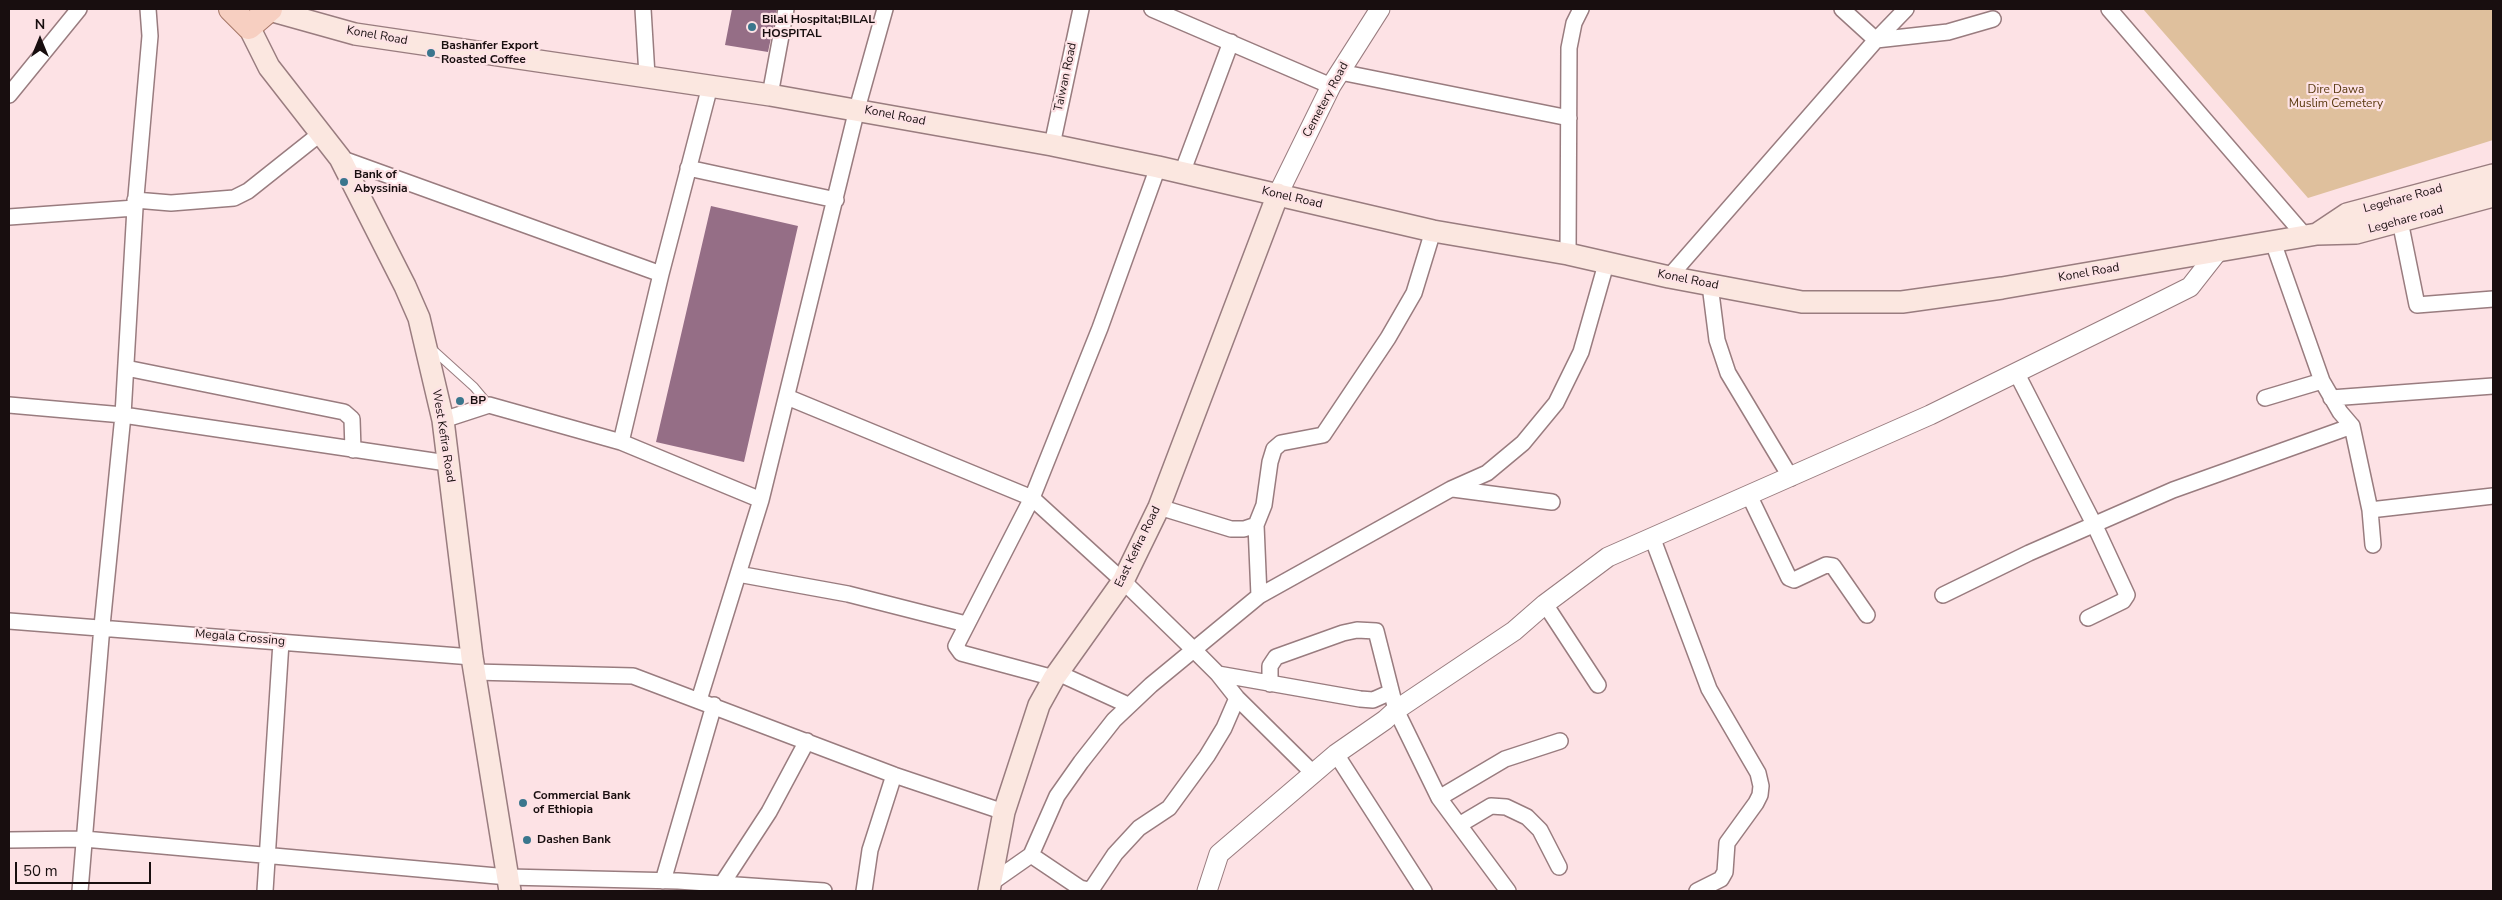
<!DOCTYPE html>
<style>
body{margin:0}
#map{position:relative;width:2502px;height:900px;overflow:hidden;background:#fde2e5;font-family:"Nunito Sans",sans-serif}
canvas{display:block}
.frame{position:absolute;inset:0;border:10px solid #180e0f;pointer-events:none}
.north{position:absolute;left:15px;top:15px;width:50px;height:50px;-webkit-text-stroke:4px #fde2e5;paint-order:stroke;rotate:0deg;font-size:14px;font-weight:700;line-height:20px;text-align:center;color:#180e0f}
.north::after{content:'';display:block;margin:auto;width:18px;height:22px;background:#180e0f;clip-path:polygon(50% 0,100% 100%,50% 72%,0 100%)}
.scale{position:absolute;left:15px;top:862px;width:136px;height:22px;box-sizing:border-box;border:2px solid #180e0f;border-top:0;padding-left:6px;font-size:15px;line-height:18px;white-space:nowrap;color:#180e0f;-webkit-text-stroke:4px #fde2e5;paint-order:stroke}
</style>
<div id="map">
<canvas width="2502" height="900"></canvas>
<div class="frame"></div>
<div class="north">N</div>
<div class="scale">50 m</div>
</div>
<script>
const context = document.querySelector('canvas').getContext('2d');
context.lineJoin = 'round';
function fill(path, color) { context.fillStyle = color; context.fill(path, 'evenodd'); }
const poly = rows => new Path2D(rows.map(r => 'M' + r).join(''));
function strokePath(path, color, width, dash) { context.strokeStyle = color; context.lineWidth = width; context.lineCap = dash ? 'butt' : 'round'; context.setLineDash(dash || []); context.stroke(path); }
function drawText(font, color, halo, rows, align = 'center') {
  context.font = font + ' "Nunito Sans",sans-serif'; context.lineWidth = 4.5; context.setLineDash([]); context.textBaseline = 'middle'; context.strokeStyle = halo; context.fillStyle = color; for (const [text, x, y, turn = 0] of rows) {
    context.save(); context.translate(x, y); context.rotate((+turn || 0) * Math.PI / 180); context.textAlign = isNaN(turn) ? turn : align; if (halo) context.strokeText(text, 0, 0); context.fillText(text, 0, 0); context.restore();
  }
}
const green = poly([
 [2143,9,2493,9,2493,140,2308,198]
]);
const building = poly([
 [732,9,777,9,768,52,725,45],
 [711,206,798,226,744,462,656,442]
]);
const service = poly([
 [432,349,474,387,489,405]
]);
const minor = poly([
 [643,9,647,76],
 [1152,9,1331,86],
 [1842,9,1876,40,1948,32,1993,19],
 [2109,9,2305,236],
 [1340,72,1569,118],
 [9,95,79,9],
 [770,95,786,9],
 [1052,145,1081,9],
 [340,158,661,274],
 [688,168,836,200],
 [1182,173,1231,42],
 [135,200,171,203,234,198,248,191,321,133],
 [9,217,135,208],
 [2400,221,2417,305,2493,299],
 [2273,242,2322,381,2340,412,2352,426,2370,510,2373,545],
 [1568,254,1569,48,1574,23,1581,9],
 [1669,277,1876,40,1906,9],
 [1710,285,1717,340,1728,373,1791,478],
 [126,368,344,412,352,419,353,450],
 [2016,372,2095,526,2127,595,2123,601,2088,618],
 [787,397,1032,498,1123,581,1194,650,1218,674,1237,698,1314,774],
 [2265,398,2322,381],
 [2331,398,2493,386],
 [9,405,123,415,447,463],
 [443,420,489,405,621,442,761,500],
 [621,442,661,274,710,86],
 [1453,489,1552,502],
 [1749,495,1789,578,1794,580,1826,565,1833,566,1867,615],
 [1159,507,1231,529,1244,529,1256,525],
 [2370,510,2493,496],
 [1652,537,1709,689,1758,773,1761,786,1760,795,1756,803,1727,843,1725,872,1721,879,1697,891],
 [738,574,848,594,966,624],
 [1943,595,2029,553,2173,490,2352,426],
 [1259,596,1256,525,1264,505,1270,462,1274,449,1281,443,1323,435,1388,338,1414,293,1433,231],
 [1545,604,1598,685],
 [9,621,472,657],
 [474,672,633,676,894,775,1004,812],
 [1058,673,1128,705],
 [1218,674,1360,699,1373,700,1391,692],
 [1054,678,961,653,956,646,1032,498,1100,328,1158,167],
 [1270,684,1270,666,1276,657,1343,633,1357,630,1376,631,1396,710,1439,798,1508,891],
 [699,700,761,500,857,109,885,9],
 [1336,754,1424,891],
 [1439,798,1505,759,1560,741],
 [1459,825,1491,806,1506,807,1527,817,1540,830,1559,867],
 [9,840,84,839,508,877,678,881,824,891],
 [1031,855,1080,888,1088,890,1093,887,1115,854,1139,828,1169,808,1207,756,1224,728,1237,698],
 [663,881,714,705],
 [991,883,1031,855,1057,796,1081,762,1114,720,1151,685,1259,596,1451,489,1487,473,1523,443,1556,403,1581,352,1606,264],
 [722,884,769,812,807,741],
 [80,891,102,626,123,415,135,208,150,36,148,9],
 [265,891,281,642],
 [864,891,870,850,894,775]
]);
const tertiary = poly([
 [1278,194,1331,86,1380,9],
 [1207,891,1219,854,1336,754,1385,720,1396,710,1514,631,1545,604,1608,557,1930,415,2158,303,2190,287,2219,250]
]);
const secondary = poly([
 [269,10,355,34,770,95,1052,145,1158,167,1433,231,1568,254,1669,277,1802,302,1902,302,2002,288,2317,234,2356,233,2493,196],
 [249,27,269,67,340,158,405,286,419,318,443,420,472,657,510,891],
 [2317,234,2347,214,2493,175],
 [989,891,1004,812,1039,705,1054,678,1123,581,1159,507,1278,194]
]);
const primary = poly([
 [231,9,249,27,270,9]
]);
const markers = [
 [752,27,5,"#3a768d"],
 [431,53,5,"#3a768d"],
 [344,182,5,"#3a768d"],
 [460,401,5,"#3a768d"],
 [523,803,5,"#3a768d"],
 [527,840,5,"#3a768d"]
];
const poiNames = [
 ["Bilal Hospital;BILAL",762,20],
 ["HOSPITAL",762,34],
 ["Bashanfer Export",441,46],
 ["Roasted Coffee",441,60],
 ["Bank of",354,175],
 ["Abyssinia",354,189],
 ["BP",470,401],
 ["Commercial Bank",533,796],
 ["of Ethiopia",533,810],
 ["Dashen Bank",537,840]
];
const streetNames = [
 ["Konel Road",377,36,10],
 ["Taiwan Road",1066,77,-78],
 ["Cemetery Road",1326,100,-62],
 ["Konel Road",895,116,11],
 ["Konel Road",1292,198,13],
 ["Legehare Road",2403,199,-15],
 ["Legehare road",2406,220,-15],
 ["Konel Road",2089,273,-10],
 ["Konel Road",1688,280,11],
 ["West Kefira Road",443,436,81],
 ["East Kefira Road",1138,547,-64],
 ["Megala Crossing",240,638,5]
];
const parkNames = [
 ["Dire Dawa",2336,90],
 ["Muslim Cemetery",2336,104]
];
fill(green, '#dfc09d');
fill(building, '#956e86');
strokePath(service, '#997c7f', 10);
strokePath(minor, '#997c7f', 18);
strokePath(tertiary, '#997c7f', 21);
strokePath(secondary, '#997c7f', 24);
strokePath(primary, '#a67767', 26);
strokePath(service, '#fff', 8);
strokePath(minor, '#fff', 15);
strokePath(tertiary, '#fff', 19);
strokePath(secondary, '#fbe7e0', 21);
strokePath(primary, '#f7cfc1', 24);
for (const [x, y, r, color] of markers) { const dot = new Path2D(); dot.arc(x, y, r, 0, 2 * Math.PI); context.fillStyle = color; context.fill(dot); strokePath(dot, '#fde2e5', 2); }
drawText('bold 12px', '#180e0f', '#fde2e5', poiNames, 'left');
drawText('12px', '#180e0f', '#fde2e5', streetNames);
drawText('12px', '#5a3a10', '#fde2e5', parkNames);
</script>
